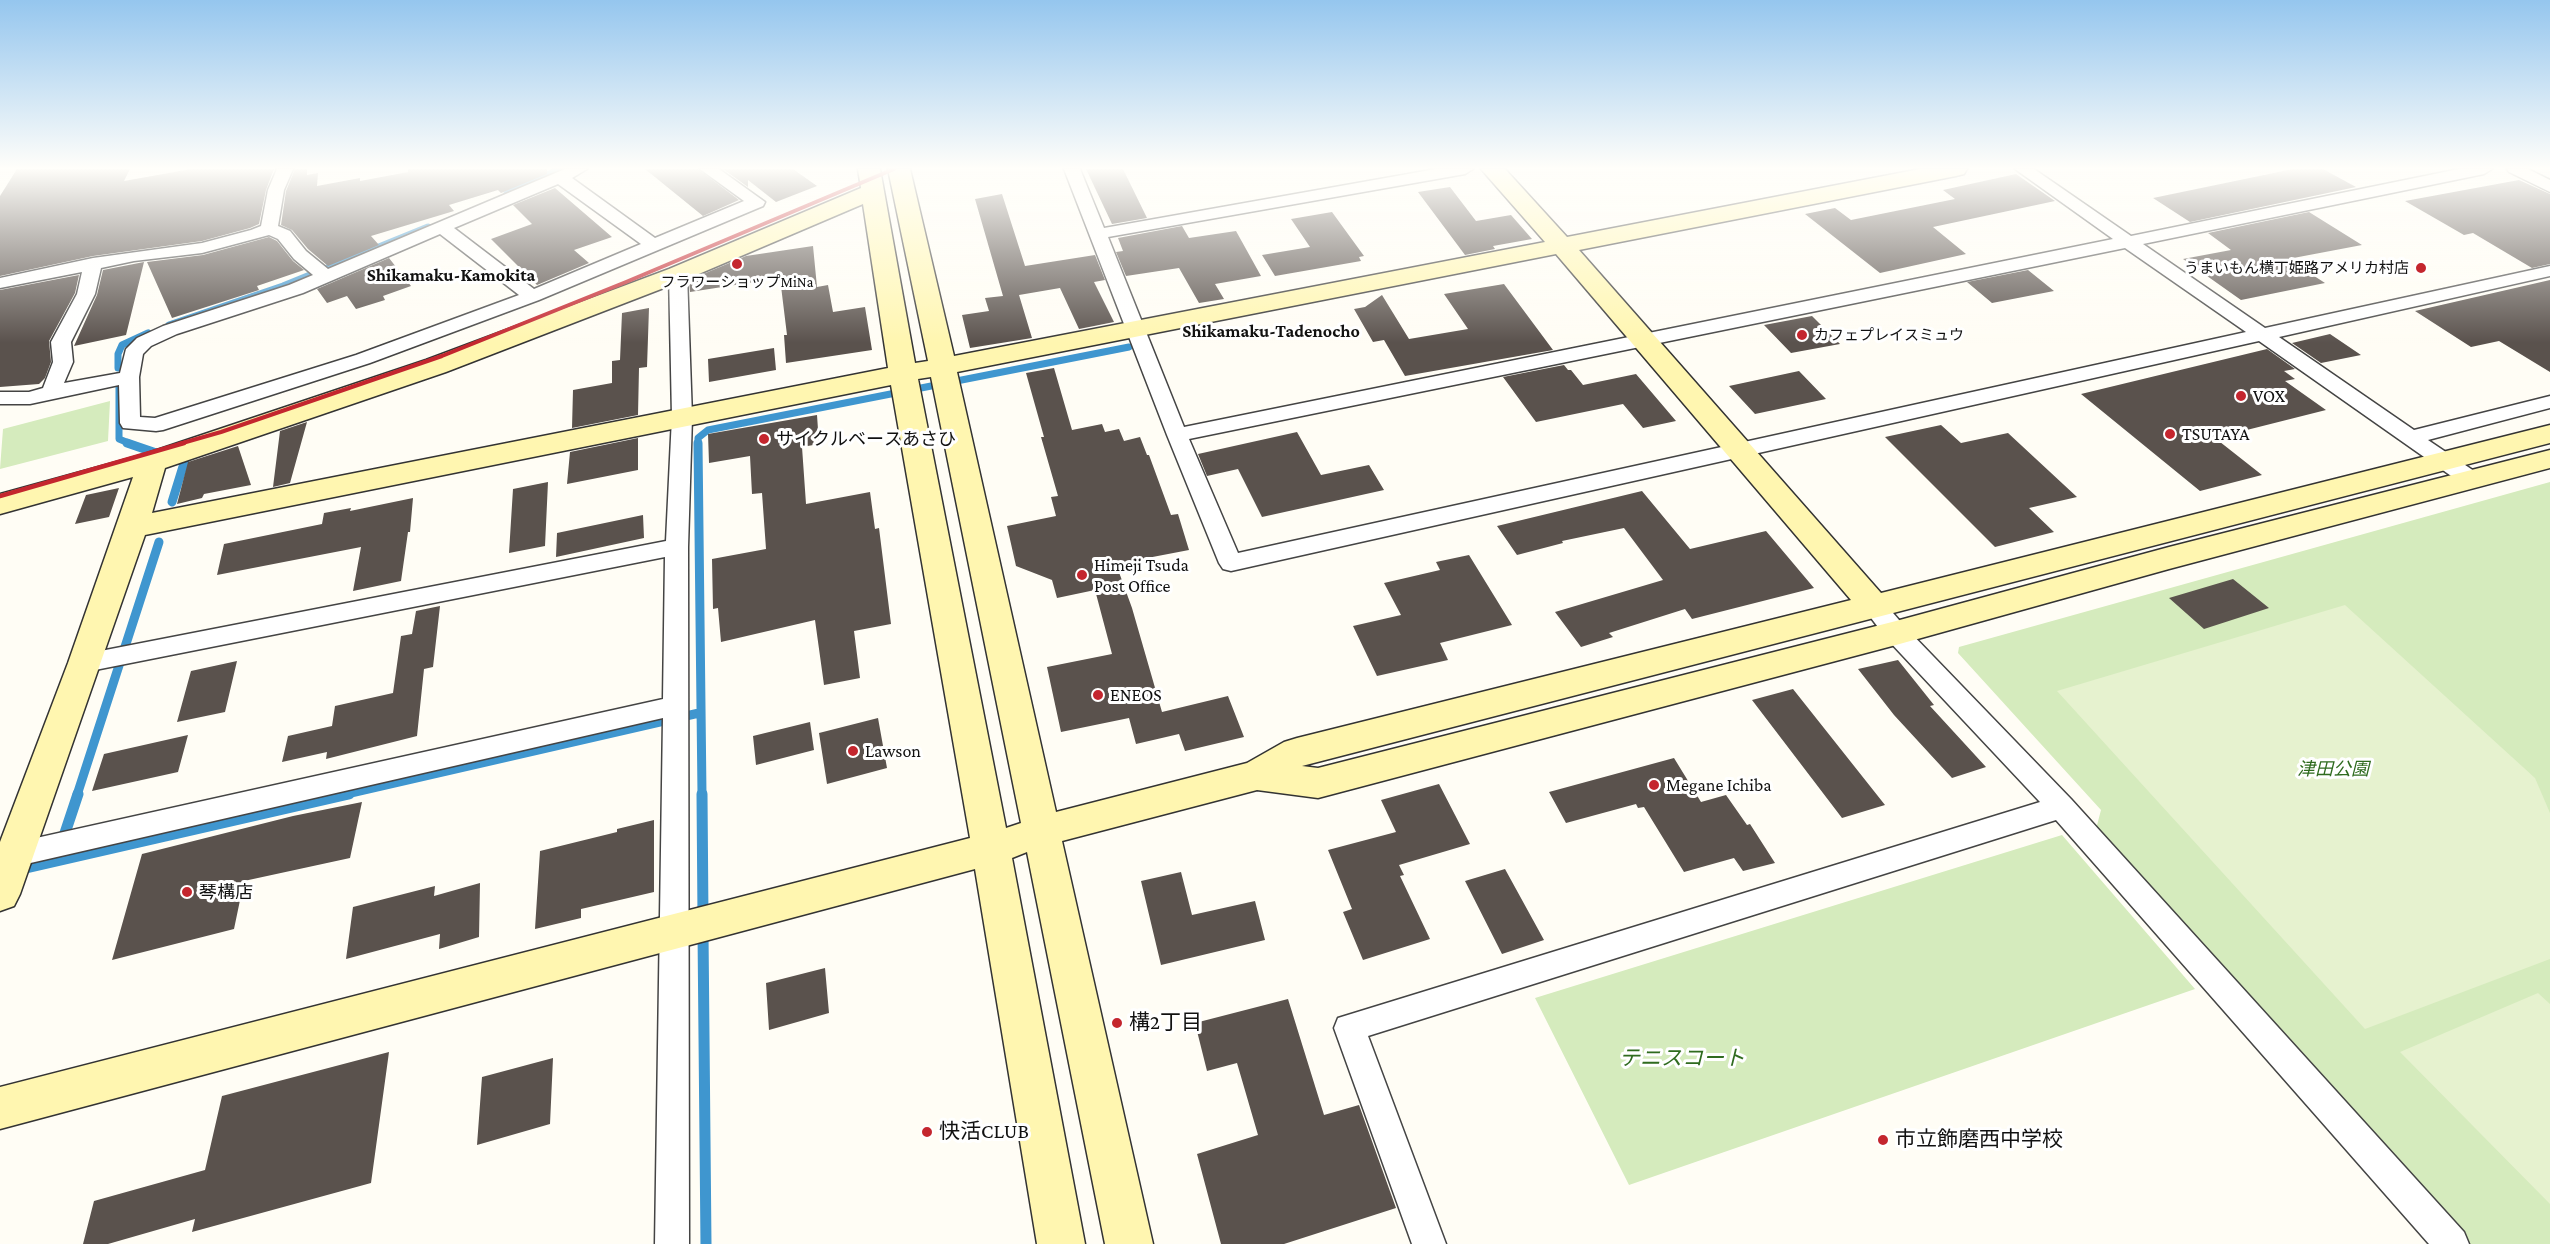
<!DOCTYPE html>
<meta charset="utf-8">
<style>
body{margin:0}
canvas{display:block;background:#fffdf5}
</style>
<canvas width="2550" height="1244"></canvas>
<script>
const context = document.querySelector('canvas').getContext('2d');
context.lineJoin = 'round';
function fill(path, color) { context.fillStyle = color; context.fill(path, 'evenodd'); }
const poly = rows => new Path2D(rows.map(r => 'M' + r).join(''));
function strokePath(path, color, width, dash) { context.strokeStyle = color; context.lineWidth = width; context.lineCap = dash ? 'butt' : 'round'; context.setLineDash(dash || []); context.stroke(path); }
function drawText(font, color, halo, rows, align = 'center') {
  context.font = font + ' "Crimson Pro","Noto Sans JP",serif'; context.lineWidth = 6; context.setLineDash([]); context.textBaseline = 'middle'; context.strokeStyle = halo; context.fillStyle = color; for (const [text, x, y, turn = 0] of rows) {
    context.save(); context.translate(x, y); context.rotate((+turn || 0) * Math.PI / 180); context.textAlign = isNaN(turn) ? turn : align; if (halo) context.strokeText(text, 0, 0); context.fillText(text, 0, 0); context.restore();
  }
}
const green = poly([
 [110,401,108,441,0,469,3,429],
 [2550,482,2550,1244,2469,1244,2096,829,2101,810,1958,653,1959,647],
 [2062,835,2195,989,1629,1185,1535,998]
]);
const pitch = poly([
 [2345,605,2535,778,2550,813,2550,959,2365,1029,2057,691],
 [2538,993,2550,1004,2550,1204,2400,1052]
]);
const streamFar2 = poly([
 [507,194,560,169],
 [169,325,283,286,428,227],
 [118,368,118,354,122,345,148,333],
 [119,387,119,439,131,444],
 [698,444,698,438,708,430,1129,347]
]);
const streamFar1 = poly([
 [127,443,162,455],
 [698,443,702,795],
 [172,502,185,460,175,458],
 [77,795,159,542],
 [342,795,699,713]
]);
const stream = poly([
 [702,794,703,918],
 [62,842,78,794],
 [0,874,349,794],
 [703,932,706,1244]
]);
const building = poly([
 [17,169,130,169,124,181,191,169,274,169,266,190,259,224,250,228,202,241,93,256,0,276,0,196],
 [295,169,307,169,307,175,318,173,317,186,360,178,360,181,408,172,408,169,547,169,547,174,501,193,498,190,449,205,454,211,371,236,379,245,328,266,308,249,292,230,281,225,286,191],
 [645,169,698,169,739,200,703,216],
 [723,169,793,169,817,186,776,202,748,180,748,187],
 [1086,169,1123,169,1147,218,1112,224],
 [2293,169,2323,169,2356,187,2190,222,2153,198],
 [2016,174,2055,201,1933,227,1966,254,1880,273,1805,214,1835,208,1851,220,1955,199,1943,190],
 [2519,180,2550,194,2550,264,2532,268,2473,233,2464,235,2405,201],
 [1450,187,1476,221,1511,215,1532,239,1493,246,1495,249,1465,255,1418,192],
 [555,188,612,237,574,250,589,263,537,285,491,239,532,224,513,205],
 [1002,194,1025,266,1095,255,1105,280,1094,282,1114,322,1079,329,1060,288,1019,295,1032,338,970,348,962,315,989,311,985,298,1003,296,975,199],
 [1332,212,1364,256,1359,257,1361,261,1275,276,1262,255,1310,247,1291,219],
 [2309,212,2362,245,2288,259,2325,283,2241,300,2183,259,2231,250,2208,233],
 [1182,226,1189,238,1236,231,1261,276,1215,284,1224,299,1199,303,1179,268,1126,276,1116,252,1123,251,1118,238],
 [269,237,277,241,293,261,309,274,304,270,257,286,259,290,172,318,147,262,203,255],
 [813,246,817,287,828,285,833,312,865,307,872,350,786,363,784,335,787,335,780,278,690,292,689,280,746,256],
 [389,258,411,286,383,296,385,300,356,309,347,296,327,303,317,289],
 [144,262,126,335,74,346,97,295,103,270],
 [2028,270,2054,291,1992,303,1967,282],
 [79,275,75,293,49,341,51,362,45,378,39,384,0,387,0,290],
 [2550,280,2550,372,2499,341,2471,347,2415,311],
 [1504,284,1553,350,1405,376,1384,340,1373,342,1354,309,1365,307,1382,295,1409,339,1468,329,1444,294],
 [649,308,647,367,639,368,638,415,572,428,573,390,612,383,612,361,620,360,622,313],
 [1812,316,1840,344,1791,353,1764,325],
 [2330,334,2361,355,2321,363,2292,343],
 [774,348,776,370,709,382,708,359],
 [2267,349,2295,369,2284,371,2295,379,2285,381,2326,410,2215,438,2262,475,2200,491,2081,394],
 [1564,365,1568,370,1571,370,1583,385,1636,374,1676,421,1643,428,1623,404,1536,422,1503,377],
 [1054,368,1072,430,1102,424,1105,432,1119,429,1124,441,1140,437,1147,455,1149,455,1171,515,1178,514,1189,550,1116,564,1132,608,1162,712,1228,696,1244,737,1185,751,1179,734,1136,744,1129,718,1061,732,1047,667,1112,654,1095,590,1057,598,1052,580,1016,566,1007,526,1056,516,1051,497,1058,496,1041,437,1044,437,1026,373],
 [1799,371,1826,399,1755,414,1729,386],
 [817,415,819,444,802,447,806,504,870,492,875,529,879,528,891,624,854,631,860,678,824,685,815,620,721,642,718,608,713,609,712,559,766,549,762,493,752,494,750,456,709,463,708,434],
 [307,422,290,483,273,487,280,431],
 [1941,425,1961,443,2008,433,2077,497,2029,508,2054,532,1995,547,1885,437],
 [1297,432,1321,475,1369,465,1384,490,1262,517,1238,469,1207,476,1198,454],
 [638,438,638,470,567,484,570,452],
 [238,446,251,485,204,494,202,498,177,504,188,462],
 [548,482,545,546,509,553,513,489],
 [119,488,109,517,75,524,86,495],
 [1642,491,1690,549,1766,531,1814,588,1692,619,1685,609,1609,633,1613,637,1581,647,1555,612,1663,580,1624,528,1562,541,1563,543,1517,555,1497,526],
 [413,498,410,532,408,532,401,581,353,591,361,547,217,575,224,544,322,524,324,513,351,508,350,511],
 [643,515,644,538,556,557,557,533],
 [1469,555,1512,625,1440,643,1448,660,1377,676,1353,626,1401,615,1384,583,1440,570,1436,562],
 [2233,579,2269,608,2204,629,2169,598],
 [440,606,433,667,424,669,417,736,326,759,327,752,282,762,288,736,332,726,335,706,393,693,401,636,412,634,416,611],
 [1898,660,1934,705,1930,706,1986,767,1952,778,1894,715,1858,669],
 [237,661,225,712,177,722,191,671],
 [1793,689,1885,805,1842,818,1752,700],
 [878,718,887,768,827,784,819,733],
 [810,722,814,750,756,765,753,736],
 [188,735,178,772,92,791,104,754],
 [1674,758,1701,802,1726,795,1747,825,1750,824,1775,863,1743,871,1734,858,1684,872,1644,807,1638,808,1636,804,1566,823,1549,792],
 [1439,784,1470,844,1399,865,1404,875,1400,876,1430,939,1363,960,1343,912,1352,909,1328,850,1396,832,1381,800],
 [362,802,350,858,244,881,234,929,112,960,142,854,293,816],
 [654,820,654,892,581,909,581,918,535,929,540,851,617,832,617,829],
 [1505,869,1544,940,1502,954,1465,881],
 [1181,872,1192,915,1255,901,1265,940,1161,965,1141,881],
 [480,883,479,937,439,949,440,934,346,959,353,907,435,886,434,896],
 [825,968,829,1013,769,1030,766,983],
 [1288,999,1324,1115,1359,1105,1396,1208,1284,1244,1221,1244,1197,1154,1258,1135,1237,1063,1207,1071,1195,1023],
 [389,1052,371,1183,192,1232,195,1219,108,1244,83,1244,94,1201,205,1170,222,1096],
 [553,1058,550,1124,477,1145,482,1077]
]);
const street = poly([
 [277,169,293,169,284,190,278,226,290,231,306,251,328,269,565,169,587,169,572,178,655,238,744,201,700,169,719,169,765,202,763,206,539,300,370,363,163,430,156,431,123,428,120,423,119,385,30,404,0,404,0,392,29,392,43,388,53,362,51,342,77,294,82,272,0,288,0,278,93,258,202,243,251,230,261,226,268,190,277,169],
 [558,184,641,244,534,289,454,228,558,184],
 [440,234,519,295,356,355,155,418,140,417,139,377,143,354,151,346,177,334,303,293,440,234],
 [269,235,278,239,294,259,313,275,289,285,163,326,137,338,126,349,120,373,64,383,73,362,71,342,95,294,101,268,134,261,202,253,269,235],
 [1064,169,1080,169,1104,228,1436,169,1473,169,1465,174,1108,237,1184,427,2113,239,2015,169,2034,169,2131,236,2459,169,2492,169,2484,174,2143,244,2265,328,2550,266,2550,276,2279,337,2414,430,2550,396,2550,408,2428,440,2480,475,2483,480,2480,485,2472,487,2464,485,2259,341,1231,571,1223,569,1219,563,1167,435,1064,169],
 [2125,248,2246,332,1238,553,1189,439,2125,248],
 [2507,169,2528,169,2550,180,2550,192,2509,172,2507,169],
 [678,269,684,270,687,274,692,417,688,547,689,1244,655,1244,663,718,0,870,0,846,663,699,665,557,85,672,76,669,73,663,76,657,85,654,666,541,672,417,669,274,672,270,678,269],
 [1874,598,1882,600,1905,627,2071,799,2464,1232,2469,1244,2429,1244,2056,820,1368,1036,1446,1244,1412,1244,1334,1028,1338,1018,2040,802,1887,639,1862,606,1866,600,1874,598]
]);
const secondary = poly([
 [858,169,880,169,915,363,928,361,888,169,910,169,954,356,1545,242,1481,169,1505,169,1567,237,1920,169,1967,169,1964,174,1956,176,1579,250,1881,593,2550,425,2550,443,1302,766,1318,768,1896,621,2169,547,2550,450,2550,468,2169,569,1896,645,1318,798,1257,790,1062,841,1153,1244,1105,1244,1027,852,1012,858,1085,1244,1037,1244,975,869,0,1129,0,1087,970,838,891,385,145,535,20,894,14,906,0,911,0,842,68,663,133,477,0,514,0,494,142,455,426,360,669,269,861,188,858,169],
 [863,204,888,368,152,513,165,468,446,372,687,279,863,204],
 [1556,254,1851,600,1297,738,1284,742,1247,763,1056,812,957,372,1556,254],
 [931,377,1021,823,1006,828,918,379,931,377]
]);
const railFar1 = poly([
 [179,444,221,432,442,356,626,282,894,169]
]);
const rail = poly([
 [0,496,184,443]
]);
const markers = [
 [737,264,6,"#c4262e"],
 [2421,268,6,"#c4262e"],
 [1802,335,6,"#c4262e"],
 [2241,396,6,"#c4262e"],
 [2170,434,6,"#c4262e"],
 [764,439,6,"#c4262e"],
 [1082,575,6,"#c4262e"],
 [1098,695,6,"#c4262e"],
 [853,751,6,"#c4262e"],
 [1654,785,6,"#c4262e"],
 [187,892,6,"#c4262e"],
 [1117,1023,6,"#c4262e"],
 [927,1132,6,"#c4262e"],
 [1883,1140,6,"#c4262e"]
];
const farPoinames = [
 ["うまいもん横丁姫路アメリカ村店",2409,268],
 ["フラワーショップMiNa",737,282,"center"],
 ["カフェプレイスミュウ",1814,335,"left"]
];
const farQuarternames = [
 ["Shikamaku-Kamokita",451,275],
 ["Shikamaku-Tadenocho",1271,331]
];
const poiNames = [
 ["VOX",2253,396],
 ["TSUTAYA",2182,434],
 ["サイクルベースあさひ",776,439],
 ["Himeji Tsuda",1094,565],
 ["Post Office",1094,586],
 ["ENEOS",1110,695],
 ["Lawson",865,751],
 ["Megane Ichiba",1666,785],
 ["琴構店",199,892]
];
const parkNames = [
 ["津田公園",2333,769]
];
const nearPoinames = [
 ["構2丁目",1129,1023],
 ["快活CLUB",939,1132],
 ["市立飾磨西中学校",1895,1140]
];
const nearParknames = [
 ["テニスコート",1682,1059]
];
fill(green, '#d5ebbd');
fill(pitch, '#e6f2cf');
strokePath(streamFar2, '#3f96cf', 7);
strokePath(streamFar1, '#3f96cf', 9);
strokePath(stream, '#3f96cf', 11);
fill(building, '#5a524d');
strokePath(street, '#444', 3);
strokePath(secondary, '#333', 3);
fill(street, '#fff');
fill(secondary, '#fff6b0');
strokePath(railFar1, '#c4262e', 4);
strokePath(rail, '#c4262e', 4.5);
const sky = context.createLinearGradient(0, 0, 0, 343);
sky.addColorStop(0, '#95c6ee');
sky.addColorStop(0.49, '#fffefa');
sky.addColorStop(1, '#fffefa00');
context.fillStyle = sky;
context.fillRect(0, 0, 2550, 343);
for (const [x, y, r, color] of markers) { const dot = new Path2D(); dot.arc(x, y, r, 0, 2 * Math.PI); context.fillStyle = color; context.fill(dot); strokePath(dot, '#fff', 2); }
drawText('15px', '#111', '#fff', farPoinames, 'right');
drawText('bold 18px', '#111', '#fff', farQuarternames);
drawText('18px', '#111', '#fff', poiNames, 'left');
drawText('italic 18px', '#2f6b1f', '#fff', parkNames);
drawText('21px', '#111', '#fff', nearPoinames, 'left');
drawText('italic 21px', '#2f6b1f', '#fff', nearParknames);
</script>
